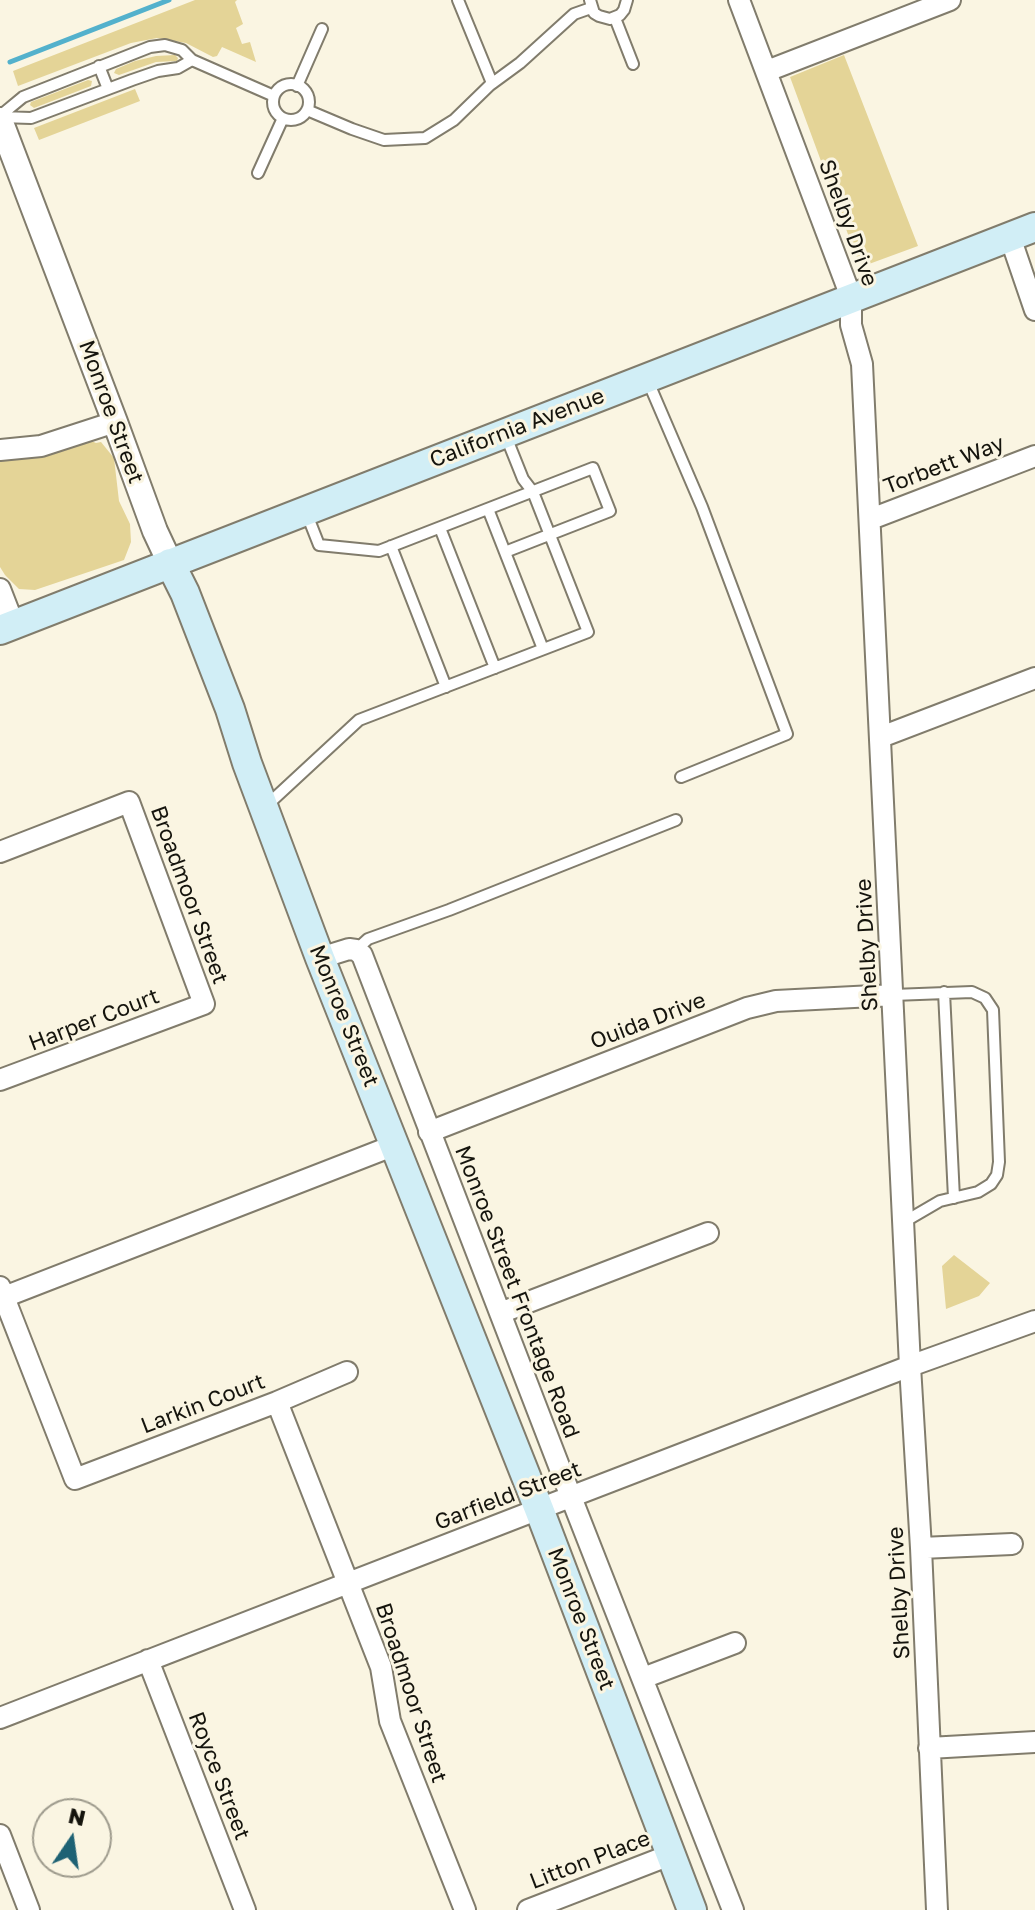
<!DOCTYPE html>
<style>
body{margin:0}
#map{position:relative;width:1035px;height:1910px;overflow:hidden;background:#faf5e2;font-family:"Golos Text",sans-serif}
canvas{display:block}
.north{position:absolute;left:32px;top:1798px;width:80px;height:80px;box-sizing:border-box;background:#faf5e2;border:2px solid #9e9b8d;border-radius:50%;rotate:13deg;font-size:22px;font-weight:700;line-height:32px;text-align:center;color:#15140d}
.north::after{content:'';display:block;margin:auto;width:28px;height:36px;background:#1e6274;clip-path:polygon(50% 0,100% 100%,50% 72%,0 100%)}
</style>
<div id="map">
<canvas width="1035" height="1910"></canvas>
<div class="north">N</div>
</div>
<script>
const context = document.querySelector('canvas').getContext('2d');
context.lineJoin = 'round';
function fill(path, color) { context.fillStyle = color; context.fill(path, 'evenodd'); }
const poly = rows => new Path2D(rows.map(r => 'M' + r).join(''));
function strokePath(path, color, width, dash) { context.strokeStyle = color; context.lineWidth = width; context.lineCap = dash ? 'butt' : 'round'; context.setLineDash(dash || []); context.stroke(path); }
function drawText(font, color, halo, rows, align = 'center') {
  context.font = font + ' "Golos Text",sans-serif'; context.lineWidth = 6; context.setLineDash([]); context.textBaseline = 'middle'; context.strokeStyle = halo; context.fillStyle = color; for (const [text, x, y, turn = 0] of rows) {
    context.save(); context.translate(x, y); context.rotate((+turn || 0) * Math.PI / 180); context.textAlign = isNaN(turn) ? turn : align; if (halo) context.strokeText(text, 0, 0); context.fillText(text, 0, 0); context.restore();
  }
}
const green = poly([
 [195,0,237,0,235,2,243,24,236,28,242,44,250,42,256,62,222,47,217,56,213,57,186,43,157,38,131,43,18,86,13,71],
 [175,55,178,58,177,61,156,62,119,75,114,73,116,69,135,61,156,56],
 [844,55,918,246,869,264,856,256,790,77],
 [88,80,92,81,91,86,34,108,30,105,31,102],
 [135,89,140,101,39,140,34,128],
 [89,440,96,443,101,442,114,458,119,501,130,524,131,542,124,560,35,590,19,589,5,575,0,567,0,458],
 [954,1255,990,1283,979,1296,946,1309,942,1266]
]);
const stream = poly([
 [10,62,169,0]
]);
const service = poly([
 [458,0,492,83],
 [590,0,594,13,599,16,610,19,620,15,624,10,627,0],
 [615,18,633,64],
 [192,60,274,96],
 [99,66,108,89],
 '273 102a18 18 0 1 1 36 0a18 18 0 1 1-36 0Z',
 [297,86,322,29],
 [307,110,352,129,384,140,425,138,454,120,490,85,520,63,574,14,591,8],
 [0,116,23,97,150,47,165,45,182,50,192,60,178,68,158,71,132,80,31,118,0,117],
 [258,173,283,118],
 [647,379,702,507,787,734,681,777],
 [488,509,543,649],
 [306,512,319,545,379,551,593,468,610,511,505,552],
 [440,528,495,668],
 [391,546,446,687],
 [265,807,359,720,588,632,533,492,523,479,505,434],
 [356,950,368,939,449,910,676,820],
 [944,992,954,1198],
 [893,995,972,992,985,998,993,1010,999,1162,997,1175,991,1184,978,1192,940,1201,904,1222]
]);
const minor = poly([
 [739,0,851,297,851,325,862,364,910,1366,921,1548,937,1910],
 [767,71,950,0],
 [1010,237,1035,310],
 [0,450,41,446,115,422],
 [871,519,1035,456],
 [0,589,14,625],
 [881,737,1035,678],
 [0,852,129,802,204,1004,0,1080],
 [320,958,349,949,356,950,362,955,571,1497,733,1910],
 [429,1132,747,1008,776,1001,893,995],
 [0,1287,75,1479,277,1402,347,1372],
 [4,1297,395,1145],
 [500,1313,708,1233],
 [277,1402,381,1667,390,1721,465,1910],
 [921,1548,1012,1544],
 [148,1660,245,1910],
 [643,1678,735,1643],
 [0,1718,539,1509,910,1366,1035,1321],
 [929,1748,1035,1742],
 [0,1835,29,1910],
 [528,1910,670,1855]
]);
const tertiary = poly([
 [0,120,115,422,155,531,170,563]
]);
const secondary = poly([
 [170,563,185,593,230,709,247,763,320,958,539,1509,692,1910],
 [0,630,1035,227]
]);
const streetNames = [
 ["Shelby Drive",848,223,70],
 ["Monroe Street",111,412,70],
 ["California Avenue",517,428,-21],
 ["Torbett Way",944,465,-21],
 ["Broadmoor Street",189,895,70],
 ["Shelby Drive",867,945,-93],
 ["Monroe Street",344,1016,68],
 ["Harper Court",94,1020,-21],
 ["Ouida Drive",648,1021,-21],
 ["Monroe Street Frontage Road",517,1292,69],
 ["Larkin Court",203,1404,-21],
 ["Garfield Street",508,1496,-21],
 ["Shelby Drive",899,1593,-93],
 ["Monroe Street",581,1619,69],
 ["Broadmoor Street",411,1693,72],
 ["Royce Street",219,1776,69],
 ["Litton Place",590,1860,-21]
];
fill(green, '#e4d497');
strokePath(stream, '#53b1cc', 5);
strokePath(service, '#817c6c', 14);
strokePath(minor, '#817c6c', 24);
strokePath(tertiary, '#817c6c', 28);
strokePath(secondary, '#817c6c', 32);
strokePath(service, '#fff', 10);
strokePath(minor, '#fff', 20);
strokePath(tertiary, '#fff', 24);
strokePath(secondary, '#d1eef6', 28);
drawText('22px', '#15140d', '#faf5e2', streetNames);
</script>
